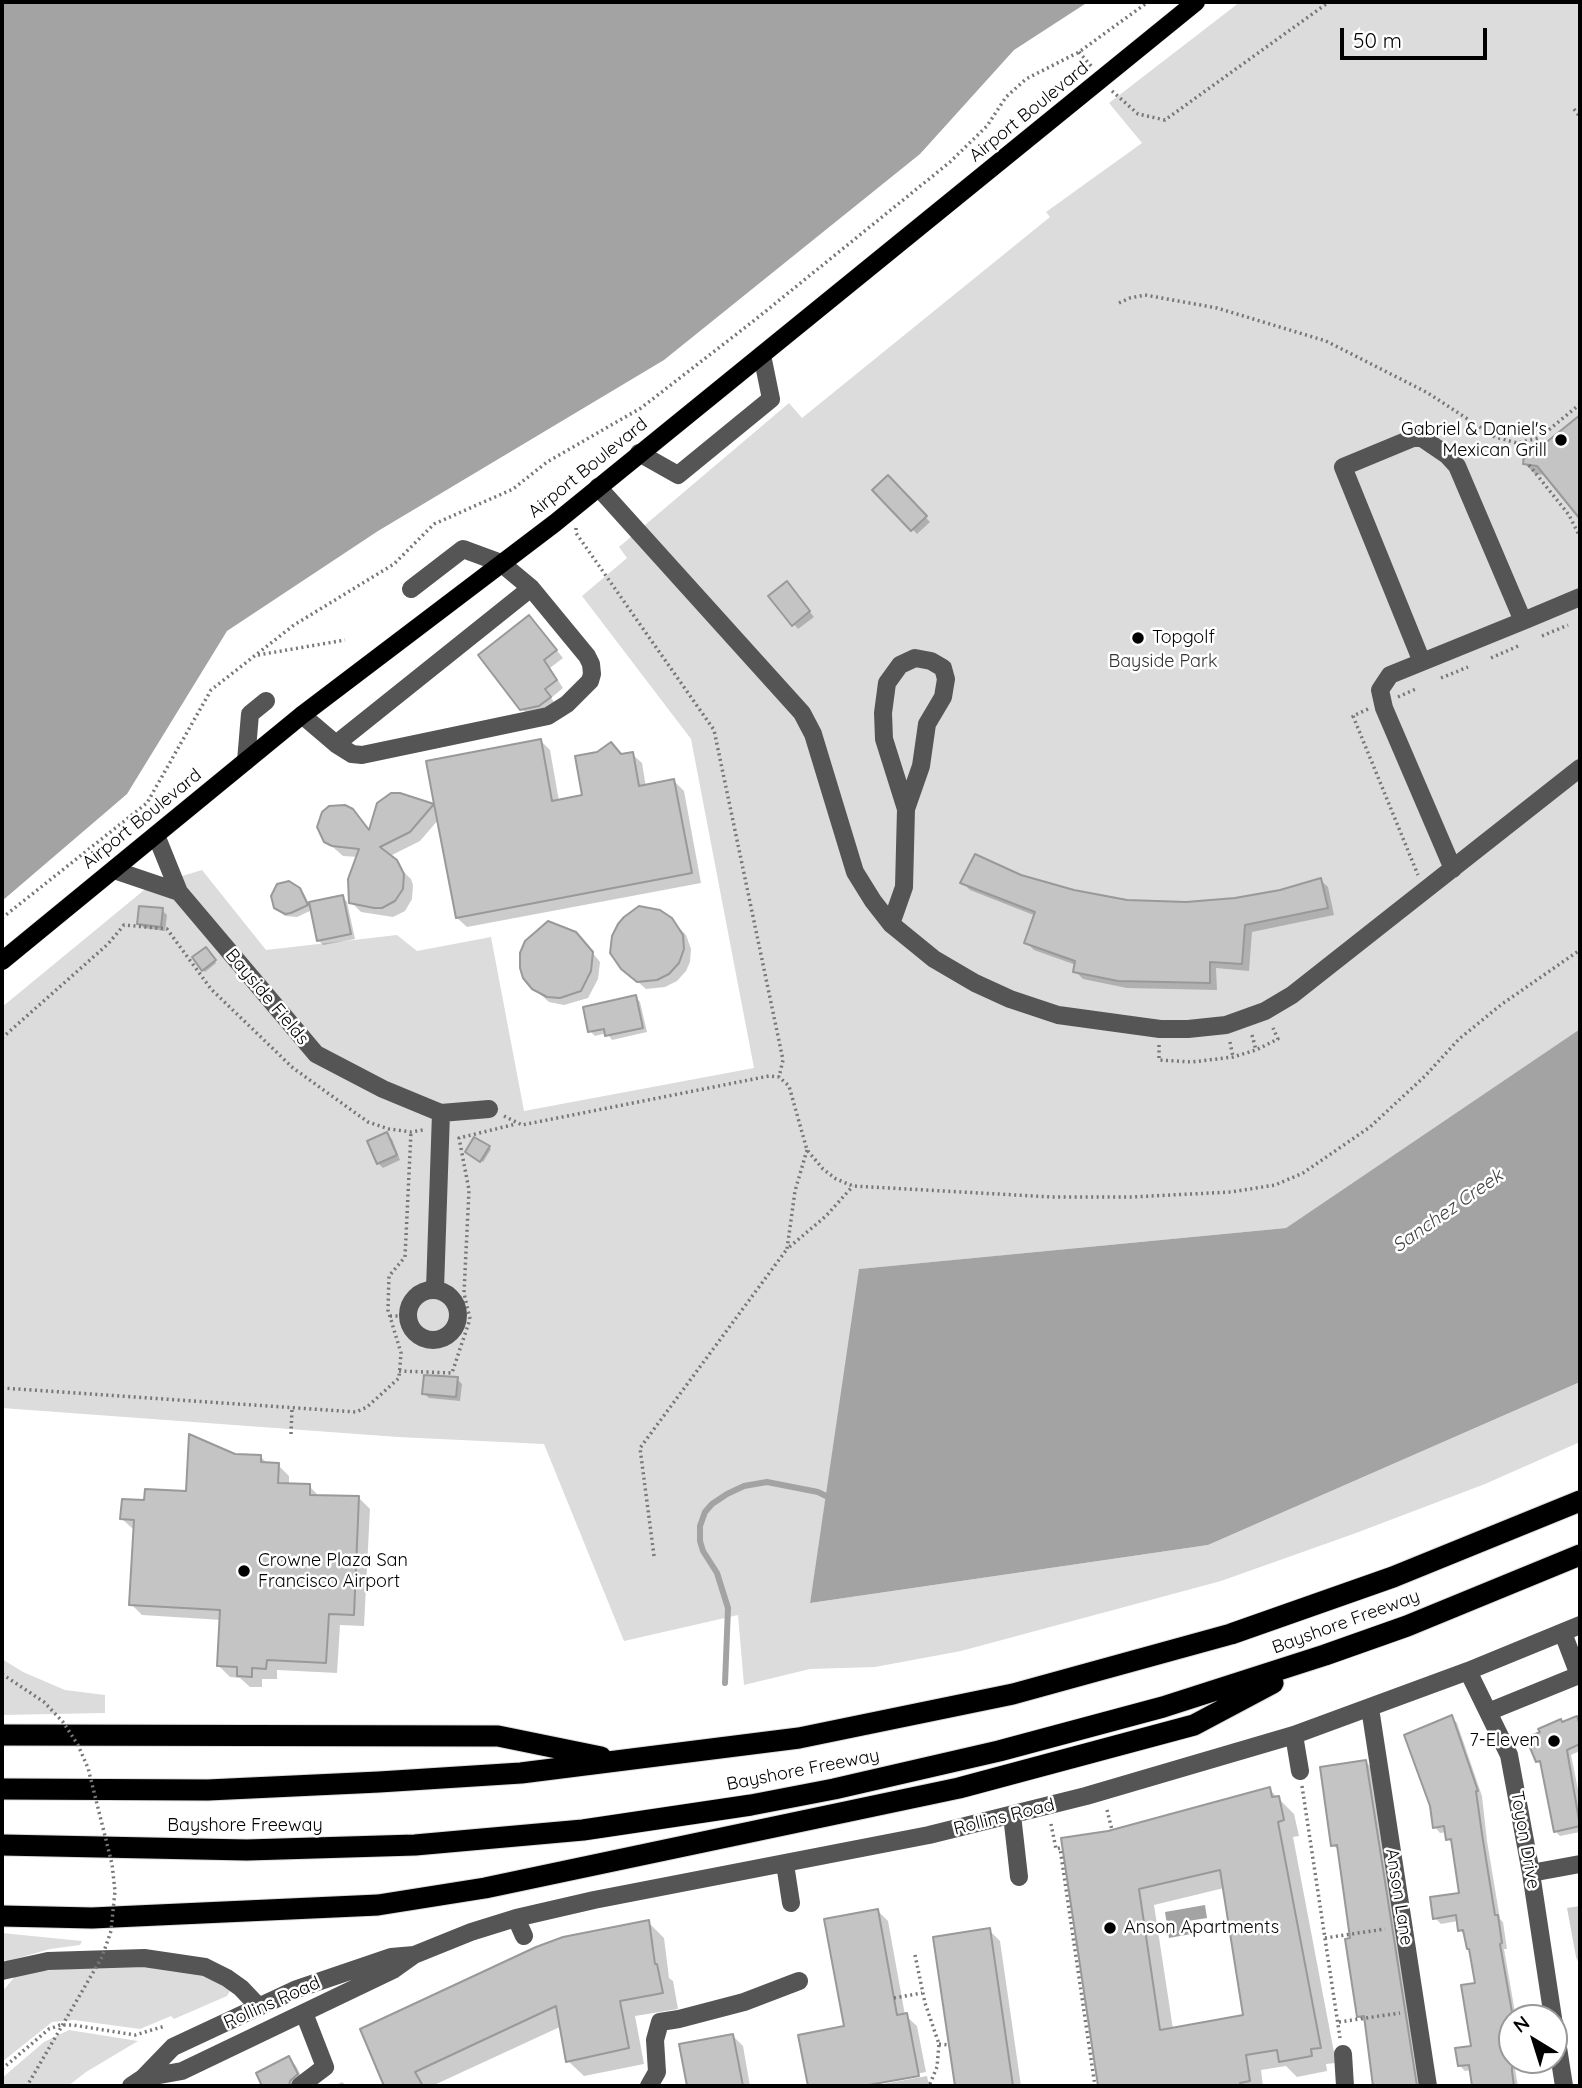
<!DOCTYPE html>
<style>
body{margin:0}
#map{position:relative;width:1582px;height:2088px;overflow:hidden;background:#fff;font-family:Quicksand,sans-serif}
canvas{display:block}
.frame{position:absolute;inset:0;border:4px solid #000;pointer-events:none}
.north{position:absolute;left:1498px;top:2004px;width:70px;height:70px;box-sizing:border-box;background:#fff;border:2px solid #999;border-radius:50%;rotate:322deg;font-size:19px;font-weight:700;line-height:28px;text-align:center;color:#000}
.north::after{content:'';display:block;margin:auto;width:24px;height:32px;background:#000;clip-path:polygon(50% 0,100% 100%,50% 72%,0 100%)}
.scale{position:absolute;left:1340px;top:28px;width:147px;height:32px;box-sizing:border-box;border:4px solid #000;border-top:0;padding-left:9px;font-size:21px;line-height:24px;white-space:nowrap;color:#000;-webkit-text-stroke:5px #fff;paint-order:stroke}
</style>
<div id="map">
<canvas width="1582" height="2088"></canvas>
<div class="frame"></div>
<div class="north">N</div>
<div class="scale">50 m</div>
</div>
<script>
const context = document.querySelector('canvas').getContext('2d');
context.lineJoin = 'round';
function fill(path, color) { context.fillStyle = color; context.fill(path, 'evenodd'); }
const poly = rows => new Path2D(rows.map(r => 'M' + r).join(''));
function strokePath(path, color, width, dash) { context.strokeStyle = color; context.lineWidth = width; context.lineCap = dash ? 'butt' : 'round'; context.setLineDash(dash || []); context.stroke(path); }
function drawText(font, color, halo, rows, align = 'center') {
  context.font = font + ' Quicksand,sans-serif'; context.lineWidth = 5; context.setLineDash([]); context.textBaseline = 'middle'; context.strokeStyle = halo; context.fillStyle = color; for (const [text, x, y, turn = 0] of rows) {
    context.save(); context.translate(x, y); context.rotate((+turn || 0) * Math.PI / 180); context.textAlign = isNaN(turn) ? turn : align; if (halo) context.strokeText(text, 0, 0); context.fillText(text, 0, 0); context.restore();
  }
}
const green = poly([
 [1240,2,1580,2,1580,1029,1286,1228,860,1269,810,1603,1208,1545,1580,1382,1580,1442,1485,1484,1356,1533,1221,1581,961,1651,875,1667,810,1669,744,1685,738,1615,624,1641,544,1444,398,1437,2,1408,2,1007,149,886,202,870,266,950,397,935,417,951,491,937,524,1111,754,1068,691,739,582,596,627,558,619,547,789,403,802,418,1050,217,1046,212,1142,143,1109,103],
 [2,1659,23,1672,65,1690,105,1695,105,1713,2,1715],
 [2,1933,82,1941,80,1945,50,1949,8,1961,2,1960],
 [112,1963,203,1972,230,1991,227,1996,174,2019,171,2016,140,2029,74,2020,52,2022,2,2062,2,1992,17,1974],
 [69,2030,138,2041,86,2072,68,2086,2,2086,2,2078,44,2042]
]);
const water = poly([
 [2,2,1088,2,1014,50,920,154,664,360,378,531,227,631,127,794,2,901],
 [1580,1029,1580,1382,1208,1545,810,1603,859,1269,1286,1228],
 [1205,1905,1207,1918,1188,1921,1191,1934,1169,1938,1165,1912]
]);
const shadow = poly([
 [1580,417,1580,515,1547,475,1535,474,1525,464],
 [888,477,930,522,917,534,875,490],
 [791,588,814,617,798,629,771,596],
 [529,617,563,658,550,668,563,688,551,698,557,706,530,717,522,709],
 [540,740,550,750,559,801,584,796,622,755,632,754,642,763,646,787,674,781,684,791,701,883,467,927,457,918,439,819,420,841,388,857,411,879,413,885,412,899,405,911,393,917,361,912,351,902,358,857,343,856,326,841,352,810,370,832,399,794,436,806],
 [1020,877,1073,892,1127,902,1186,904,1235,900,1280,892,1320,880,1328,887,1334,915,1252,932,1249,971,1216,968,1217,990,1127,988,1083,979,1075,971,1076,965,1034,950,1026,942,1036,916,970,890,962,882],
 [294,885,304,894,309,904,343,897,347,902,355,939,323,945,318,940,312,910,297,917,285,916,280,911],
 [162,910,167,915,165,931,144,928,139,924],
 [668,916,686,935,691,949,690,962,686,971,677,981,665,987,646,989,631,976],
 [584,942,600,962,598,979,588,998,564,1005,549,1002,530,985],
 [206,949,216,963,205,972,194,957],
 [636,997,640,1002,647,1032,612,1040,607,1033,595,1036,590,1031],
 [387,1134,392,1139,400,1160,383,1168,378,1163],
 [475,1139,491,1149,483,1162,469,1154],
 [457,1379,462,1384,460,1401,429,1398,424,1393],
 [235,1456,261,1457,268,1464,278,1465,289,1476,289,1485,309,1486,320,1497,359,1498,370,1509,364,1626,340,1625,337,1673,277,1670,277,1679,262,1679,262,1687,250,1687,240,1678,230,1677,219,1666,222,1620,142,1615,131,1604,134,1530,122,1519,146,1502,188,1493],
 [1452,1717,1457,1723,1482,1796,1487,1841,1500,1919,1503,1922,1507,1949,1504,1949,1516,2018,1512,2018,1512,2060,1523,2060,1523,2062,1514,2063,1518,2086,1474,2086,1471,2070,1465,2071,1460,2066,1473,2047,1477,1984,1466,1937,1460,1930,1458,1921,1441,1924,1435,1918,1461,1894,1454,1845,1448,1839,1447,1832,1440,1833,1435,1827],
 [1580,1719,1580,1751,1571,1755,1580,1799,1580,1832,1560,1836,1555,1831,1543,1766,1538,1761,1563,1724],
 [1366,1762,1371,1767,1421,2086,1375,2086,1366,2020,1363,2021,1358,2016,1352,1939,1340,1850,1333,1846],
 [1269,1789,1294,1814,1299,1836,1293,1837,1336,2063,1326,2064,1327,2071,1297,2077,1286,2066,1261,2070,1263,2086,1100,2086,1063,1840,1109,1833],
 [1224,1888,1245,2016,1173,2029,1154,1905],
 [1580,1906,1580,1966,1576,1957,1567,1908],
 [877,1910,888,1921,905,2015,917,2026,926,2072,853,2086,810,2086,800,2036,846,2027],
 [648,1922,664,1938,669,1978,673,1981,678,2009,635,2016,644,2064,584,2076,568,2061,562,2026,432,2086,386,2086,362,2030],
 [989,1930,1000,1941,1021,2086,956,2086,935,1939],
 [733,2036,743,2046,750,2086,689,2086,681,2045],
 [289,2058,296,2066,304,2082,300,2086,264,2086,258,2074],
 [927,2076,929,2086,872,2086],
 [342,2082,347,2086,334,2086]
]);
const stream = poly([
 [725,1683,728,1608,717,1573,703,1551,700,1541,700,1526,705,1512,712,1504,727,1494,744,1486,767,1482,818,1492,832,1499]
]);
const building = poly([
 [1580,415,1580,519,1537,466,1523,464,1525,448,1538,449,1580,415],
 [888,475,927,516,911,531,872,490,888,475],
 [787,581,810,611,792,626,768,596,787,581],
 [529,615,557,650,544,660,557,680,545,689,551,697,539,706,520,710,478,655,529,615],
 [541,739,552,801,582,795,575,756,597,752,611,742,621,754,633,752,639,786,674,779,692,873,456,918,434,804,410,832,380,847,397,860,404,874,403,889,395,901,382,908,374,908,349,903,348,879,359,849,332,846,324,842,317,827,322,812,329,806,345,805,353,809,369,830,377,803,391,793,400,793,434,804,426,761,541,739],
 [975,854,1021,875,1074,890,1127,900,1186,902,1235,898,1280,890,1321,878,1328,908,1245,925,1242,964,1210,962,1210,983,1118,981,1073,972,1075,961,1024,943,1035,912,960,883,975,854],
 [289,881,300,888,308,905,291,913,285,914,274,908,271,896,277,884,289,881],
 [343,895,351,934,317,941,309,902,343,895],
 [139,906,163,908,161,927,137,924,139,906],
 [639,906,660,910,672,918,683,935,684,949,679,963,669,974,657,980,637,982,621,969,610,953,612,936,618,924,624,917,639,906],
 [548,921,576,932,593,952,591,971,581,991,560,998,547,997,532,989,523,978,520,968,520,953,525,941,548,921],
 [206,947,216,960,202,971,192,957,206,947],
 [636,995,643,1028,605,1036,604,1029,588,1032,583,1007,636,995],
 [387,1132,397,1155,377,1164,367,1141,387,1132],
 [474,1137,490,1146,480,1162,465,1152,474,1137],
 [424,1375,458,1377,456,1397,422,1394,424,1375],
 [189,1434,235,1454,261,1455,261,1462,279,1463,278,1483,310,1484,310,1495,359,1496,354,1615,329,1614,326,1663,267,1660,266,1669,252,1668,252,1677,237,1676,237,1667,217,1666,220,1610,129,1605,134,1520,120,1519,122,1499,144,1500,145,1489,186,1491,189,1434],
 [1452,1715,1478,1791,1476,1791,1482,1834,1495,1915,1498,1915,1502,1943,1500,1944,1512,2012,1512,2071,1514,2086,1472,2086,1469,2065,1458,2066,1455,2048,1471,2046,1461,1985,1475,1983,1469,1949,1467,1949,1463,1930,1458,1931,1456,1915,1433,1919,1430,1897,1459,1893,1451,1839,1446,1840,1444,1826,1433,1828,1430,1806,1404,1735,1452,1715],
 [1577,1716,1580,1726,1580,1744,1567,1750,1580,1826,1554,1832,1540,1761,1536,1762,1526,1738,1540,1732,1538,1729,1561,1719,1562,1722,1577,1716],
 [1366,1760,1417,2086,1373,2086,1364,2016,1357,2017,1345,1939,1350,1938,1337,1845,1331,1846,1320,1767,1366,1760],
 [1270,1787,1272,1797,1279,1796,1284,1820,1278,1822,1321,2048,1311,2049,1312,2056,1279,2062,1277,2050,1246,2055,1250,2081,1240,2083,1241,2086,1098,2086,1061,1838,1108,1831,1270,1787],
 [1220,1870,1243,2015,1160,2030,1139,1889,1220,1870],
 [878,1909,897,2015,907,2013,919,2076,863,2086,808,2086,798,2035,844,2026,824,1919,878,1909],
 [649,1920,655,1964,657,1964,663,1993,620,2001,629,2048,566,2062,556,2006,415,2072,423,2086,384,2086,360,2029,536,1947,563,1937,649,1920],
 [990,1928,1013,2086,955,2086,933,1937,990,1928],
 [733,2034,743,2086,687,2086,679,2044,733,2034],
 [289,2056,298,2074,290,2081,289,2086,262,2086,256,2073,289,2056]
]);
const path = poly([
 [1079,52,1092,67],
 [1112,91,1138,114,1165,120,1329,2],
 [1574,109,1580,117],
 [1119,303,1130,298,1145,295,1217,308,1326,341,1428,393,1495,437,1517,443,1539,438,1580,404],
 [1517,443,1524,459],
 [1529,465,1569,515,1580,537],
 [576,528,576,533,714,730,783,1060,779,1077],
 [1542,636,1568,625],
 [258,655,345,640],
 [1491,658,1518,646],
 [1441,678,1468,667],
 [1398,697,1418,688],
 [1368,709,1353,716,1418,875],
 [2,918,147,803,211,690,294,625,394,564,434,524,513,489,547,462,641,408,756,319,950,162,987,126,1006,97,1026,79,1079,52,1148,2],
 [1252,1035,1256,1050],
 [2,1038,108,944,124,925,167,929,211,989,293,1068,368,1122,389,1129,411,1132,423,1130],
 [1230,1042,1233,1057],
 [1159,1045,1159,1060,1192,1062,1233,1057,1256,1050,1278,1039,1273,1028],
 [504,1116,522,1125,769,1076,779,1077,789,1086,807,1150,823,1169,836,1179,853,1186,1052,1197,1131,1197,1231,1192,1275,1185,1303,1173,1370,1127,1425,1076,1459,1039,1502,1004,1580,950],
 [807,1150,795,1191,787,1249,826,1216,853,1186],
 [390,1316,408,1316],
 [399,1371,452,1373,470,1319,464,1293,469,1190,459,1138,516,1124],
 [2,1388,356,1412,367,1407,399,1378,401,1353,388,1310,389,1276,405,1257,411,1132],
 [291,1434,292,1408],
 [654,1556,640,1448,787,1249],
 [1302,1786,1340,2038],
 [1107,1810,1112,1830],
 [1051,1824,1056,1849,1060,1848,1095,2086],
 [1325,1938,1385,1929],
 [915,1955,925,2003,939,2044,937,2067,929,2086],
 [894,1998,922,1993],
 [1339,2022,1400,2013],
 [939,2044,949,2045],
 [2,2069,49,2029,60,2025,73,2025,135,2035,165,2026]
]);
const minor = poly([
 [639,453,678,475,771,399,762,355],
 [598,487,802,713,813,734,855,872,873,901,891,924,934,959,975,983,1010,999,1058,1015,1160,1029,1188,1029,1226,1025,1265,1011,1292,995,1580,768],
 [1523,621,1580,597],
 [1422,662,1343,467,1413,438,1422,438,1447,455,1457,466,1523,621,1390,675,1380,690,1384,708,1453,869],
 [302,715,336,744,531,588],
 [336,744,352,754,362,755,548,716,567,704,590,681,592,674,591,664,587,656,531,588,501,563,463,549,411,589],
 [246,761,250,714,266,701],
 [156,835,179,892,316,1054,383,1089,441,1113,489,1109],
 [114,870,179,892],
 [891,924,904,887,906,809,921,766,927,724,943,697,946,679,943,668,931,661,915,658,900,665,887,683,883,713,884,739,906,809],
 [435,1289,441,1113],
 '408 1315a25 25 0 1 1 50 0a25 25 0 1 1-50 0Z',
 [1468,1671,1509,1755,1531,1873,1553,2018],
 [1370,1708,1428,2086],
 [1488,1712,1579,1675,1563,1633],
 [1294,1735,1300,1771],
 [1012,1815,1019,1877],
 [785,1864,791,1903],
 [1531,1873,1580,1864],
 [516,1918,524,1936],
 [2,1971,48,1961,144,1958,205,1967,227,1978,241,1988,259,2007],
 [1554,2022,1564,2086],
 [1343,2054,1345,2086],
 [143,2078,182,2071,393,1970,414,1955,471,1932,516,1918,594,1900,929,1835,1086,1796,1294,1735,1468,1671,1580,1625],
 [131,2086,143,2078,173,2047,297,1989,391,1957,414,1955],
 [300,2086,325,2067,304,2013],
 [649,2086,657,2072,655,2040,660,2022,679,2019,744,2002,799,1981]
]);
const major = poly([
 [2,961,302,715,555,523,1196,2]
]);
const highway = poly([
 [2,1735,498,1736,601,1757],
 [2,1789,208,1790,379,1782,521,1773,799,1738,1013,1694,1231,1634,1393,1577,1580,1501],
 [2,1845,247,1850,415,1845,583,1830,751,1805,834,1789,999,1751,1163,1707,1325,1655,1407,1626,1580,1555],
 [2,1916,92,1918,378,1905,485,1888,959,1788,1194,1725,1273,1683]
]);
const pathBridge = poly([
 [2,1674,44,1702,63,1722,78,1745,88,1768,112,1864,115,1891,111,1931,102,1957,27,2086]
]);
const markers = [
 [1561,440,7,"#000"],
 [1138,638,7,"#000"],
 [244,1571,7,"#000"],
 [1554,1741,7,"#000"],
 [1110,1928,7,"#000"]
];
const streetNames = [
 ["Airport Boulevard",1029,112,-39],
 ["Airport Boulevard",588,468,-39],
 ["Airport Boulevard",142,819,-39],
 ["Bayside Fields",267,997,50],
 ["Bayshore Freeway",1346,1622,-20],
 ["Bayshore Freeway",803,1770,-11],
 ["Rollins Road",1004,1817,-14],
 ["Bayshore Freeway",245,1826],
 ["Toyon Drive",1525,1840,80],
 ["Anson Lane",1399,1897,81],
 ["Rollins Road",272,2003,-24]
];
const poiNames = [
 ["Gabriel & Daniel's",1547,430,"right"],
 ["Mexican Grill",1547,451,"right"],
 ["Topgolf",1152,638],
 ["Crowne Plaza San",258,1561],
 ["Francisco Airport",258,1582],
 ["7-Eleven",1540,1741,"right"],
 ["Anson Apartments",1124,1928]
];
const parkNames = [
 ["Bayside Park",1163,662]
];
const waterNames = [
 ["Sanchez Creek",1448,1211,-35]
];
fill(green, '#dcdcdc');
fill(water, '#a3a3a3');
fill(shadow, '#0003');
strokePath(stream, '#a3a3a3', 6);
fill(building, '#c4c4c4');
strokePath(building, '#999', 2);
strokePath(major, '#dbdbdb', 19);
strokePath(highway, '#dbdbdb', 23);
strokePath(path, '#777', 3.5, [2, 3.5]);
strokePath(minor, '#555', 18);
strokePath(major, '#000', 18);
strokePath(highway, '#000', 21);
strokePath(pathBridge, '#777', 3.5, [2, 3.5]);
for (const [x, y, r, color] of markers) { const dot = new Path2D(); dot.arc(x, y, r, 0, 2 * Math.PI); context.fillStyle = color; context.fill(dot); strokePath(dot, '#fff', 2.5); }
drawText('18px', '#000', '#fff', streetNames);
drawText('18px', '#000', '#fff', poiNames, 'left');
drawText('18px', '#333', '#fff', parkNames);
drawText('italic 19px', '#444', '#fff', waterNames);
</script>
